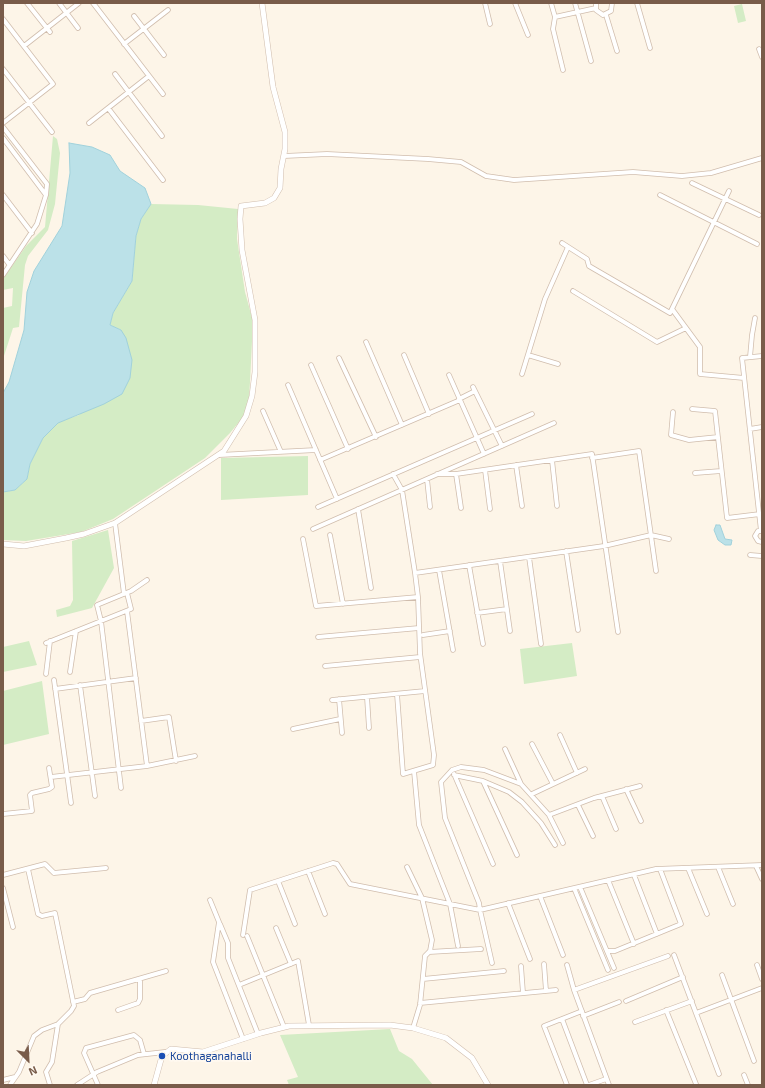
<!DOCTYPE html>
<style>
body{margin:0}
#map{position:relative;width:765px;height:1088px;overflow:hidden;background:#fdf5e8;font-family:"Exo 2",sans-serif}
canvas{display:block}
.frame{position:absolute;inset:0;border:4px solid #795c4a;pointer-events:none}
.north{position:absolute;left:8px;top:1040px;width:40px;height:40px;-webkit-text-stroke:3px #fff9f0;paint-order:stroke;rotate:156deg;font-size:11px;font-weight:700;line-height:16px;text-align:center;color:#795c4a}
.north::after{content:'';display:block;margin:auto;width:14px;height:18px;background:#795c4a;clip-path:polygon(50% 0,100% 100%,50% 72%,0 100%)}
</style>
<div id="map">
<canvas width="765" height="1088"></canvas>
<div class="frame"></div>
<div class="north">N</div>
</div>
<script>
const context = document.querySelector('canvas').getContext('2d');
context.lineJoin = 'round';
function fill(path, color) { context.fillStyle = color; context.fill(path, 'evenodd'); }
const poly = rows => new Path2D(rows.map(r => 'M' + r).join(''));
function strokePath(path, color, width, dash) { context.strokeStyle = color; context.lineWidth = width; context.lineCap = dash ? 'butt' : 'round'; context.setLineDash(dash || []); context.stroke(path); }
function drawText(font, color, halo, rows, align = 'center') {
  context.font = font + ' "Exo 2",sans-serif'; context.lineWidth = 3.5; context.setLineDash([]); context.textBaseline = 'middle'; context.strokeStyle = halo; context.fillStyle = color; for (const [text, x, y, turn = 0] of rows) {
    context.save(); context.translate(x, y); context.rotate((+turn || 0) * Math.PI / 180); context.textAlign = isNaN(turn) ? turn : align; if (halo) context.strokeText(text, 0, 0); context.fillText(text, 0, 0); context.restore();
  }
}
const green = poly([
 [742,4,746,21,738,23,734,6],
 [53,136,57,139,60,153,55,204,48,230,28,256,25,265,19,327,13,328,3,359,3,308,12,306,13,288,3,290,3,279,26,246,45,227],
 [151,204,198,205,238,209,237,239,245,292,253,321,250,382,249,398,244,416,230,433,205,458,113,519,81,532,26,541,3,540,3,492,15,490,27,479,30,464,43,438,58,422,79,415,121,330,110,325,113,313,132,281,136,236,141,219],
 [308,456,308,495,221,500,221,458],
 [108,530,114,568,92,608,57,617,56,610,70,606,73,600,72,541],
 [29,641,37,665,3,672,3,647],
 [572,643,577,676,524,684,520,649],
 [42,681,49,734,3,745,3,691],
 [390,1029,399,1051,412,1059,433,1085,289,1085,287,1080,298,1077,280,1035]
]);
const water = poly([
 [69,143,92,147,110,155,120,171,145,188,151,204,141,219,136,236,132,281,113,313,110,325,121,330,126,338,132,360,130,378,122,394,104,404,58,423,43,438,30,464,27,479,15,490,3,492,3,393,9,382,24,330,27,292,34,271,62,226,70,173,69,143],
 [716,525,720,525,725,539,732,540,731,545,725,545,718,540,714,530,716,525]
]);
const minor = poly([
 [27,3,50,32],
 [59,3,78,28],
 [93,3,163,94],
 [485,3,490,24],
 [515,3,528,35],
 [551,3,555,17,553,29,563,70],
 [575,3,591,61],
 [596,3,596,10,603,15,611,11,612,3],
 [637,3,650,48],
 [606,15,617,51],
 [134,16,164,55],
 [555,17,596,8],
 [3,19,53,84,3,123],
 [124,44,168,10],
 [24,46,79,3],
 [759,49,762,57],
 [3,69,52,132],
 [115,74,162,136],
 [108,108,163,180],
 [89,123,149,76],
 [3,127,47,184,46,195,37,224,3,275],
 [3,138,46,195],
 [284,156,327,154,428,159,461,162,486,176,514,180,633,172,682,176,711,173,762,158],
 [692,183,759,215],
 [3,195,32,233],
 [660,195,757,244],
 [562,243,587,259,589,266,670,313,729,191],
 [3,256,9,264],
 [573,291,657,342,686,328],
 [672,309,700,347,700,374,744,378],
 [366,342,402,425],
 [404,355,429,414],
 [528,355,558,364],
 [750,357,752,335,755,318],
 [339,358,376,437],
 [311,365,348,449],
 [522,374,545,299,568,247],
 [449,375,484,454],
 [288,385,337,499],
 [473,387,502,446],
 [459,399,475,391],
 [692,409,715,411,727,518,760,514],
 [263,411,281,452],
 [673,412,671,435,689,440,718,437],
 [750,429,762,427],
 [219,455,316,450],
 [592,458,639,451,656,571],
 [320,460,460,400],
 [552,460,557,506],
 [516,465,522,506],
 [485,470,490,509],
 [695,473,721,471],
 [393,474,402,490,415,573,418,597,420,653,434,755,433,765,403,774,397,694],
 [437,474,456,474,592,454,618,632],
 [456,474,461,508],
 [427,479,430,507],
 [318,507,532,414],
 [358,509,371,588],
 [115,523,124,594],
 [313,529,554,423],
 [761,531,742,358,762,356],
 [762,531,758,531,755,536,758,541,762,542],
 [330,535,343,604],
 [303,539,316,606,418,597],
 [566,551,578,630],
 [750,555,762,556],
 [529,557,541,644],
 [500,561,510,631],
 [469,565,483,644],
 [439,570,453,650],
 [415,573,604,546,651,535,669,539],
 [127,611,147,766],
 [477,613,507,609],
 [423,635,450,631],
 [318,637,419,628],
 [46,643,131,609,127,593],
 [325,666,420,657],
 [70,672,76,631],
 [46,674,50,641],
 [54,680,71,803],
 [80,685,95,796],
 [55,689,136,678],
 [367,697,369,728],
 [339,699,342,733],
 [332,700,425,691],
 [141,721,169,717,176,761],
 [293,729,340,719],
 [560,735,577,773],
 [532,744,553,784],
 [505,749,521,784],
 [414,771,419,825,450,904,458,946],
 [454,774,493,864],
 [454,775,483,781,509,792,522,802,541,823,555,845],
 [51,777,147,766,195,756],
 [483,781,517,855],
 [121,788,101,621,97,605,131,591,147,580],
 [626,789,641,821],
 [532,794,585,769],
 [602,796,616,829],
 [578,805,593,836],
 [3,814,32,811,30,795,32,793,49,789,52,787,49,768],
 [549,815,594,798,640,786],
 [756,866,762,879],
 [407,867,422,898,432,940,430,951,425,956,420,1005,413,1028],
 [718,867,733,904],
 [688,868,707,914],
 [308,871,325,914],
 [3,875,45,864,54,873,106,868],
 [634,875,657,934],
 [608,880,634,944],
 [278,881,295,924],
 [580,887,614,968],
 [3,888,13,927],
 [574,888,608,970],
 [540,896,563,955],
 [210,900,219,922,213,962,243,1039],
 [508,903,530,959],
 [480,910,479,903,445,818,441,782,452,770,461,767,484,770,521,784,549,815,563,843],
 [480,910,492,963],
 [220,924,228,943,228,958,258,1034],
 [276,928,291,964],
 [243,935,250,890,333,863,337,864,350,884,480,910,656,869,762,865],
 [247,936,284,1027],
 [607,951,615,951,681,924,660,869],
 [429,952,481,949],
 [674,955,719,1074],
 [544,964,546,991],
 [567,965,574,990,609,1085],
 [757,965,762,979],
 [521,966,523,993],
 [722,975,754,1061],
 [423,979,504,971],
 [239,985,298,961,309,1025],
 [574,990,668,956],
 [626,1001,683,977],
 [73,1002,85,999,90,993,166,971],
 [420,1003,556,990],
 [118,1010,138,1003,140,999,140,979],
 [666,1010,696,1084],
 [696,1013,762,988],
 [583,1016,619,1002],
 [562,1019,587,1085],
 [635,1022,692,1001],
 [744,1075,748,1085],
 [3,1080,15,1077],
 [10,1085,19,1072,34,1036,42,1030,58,1024,71,1011,74,1006,55,913,42,916,38,914,28,869],
 [50,1085,46,1072,52,1062,58,1024],
 [77,1085,97,1072,138,1055,165,1052],
 [98,1085,84,1053,86,1048,134,1035,140,1040,144,1054],
 [567,1085,544,1026,582,1011],
 [589,1085,606,1079]
]);
const tertiary = poly([
 [3,544,24,546,66,538,84,534,115,523,224,451,246,416,252,396,255,372,255,320,242,250,240,219,241,206,265,203,274,198,280,188,281,169,285,149,285,132,273,87,262,3],
 [154,1085,162,1056,171,1049,203,1052,261,1033,289,1026,390,1025,413,1028,446,1038,472,1058,488,1085]
]);
const markers = [
 [162,1056,4,"#1a4fb4"]
];
const transitNames = [
 ["Koothaganahalli",170,1056]
];
fill(green, '#d4ecc5');
fill(water, '#bbe1e8');
strokePath(water, '#a1d1db', 1);
strokePath(minor, '#d0bdad', 5.5);
strokePath(tertiary, '#d0bdad', 6);
strokePath(minor, '#fff', 4);
strokePath(tertiary, '#fff', 5);
for (const [x, y, r, color] of markers) { const dot = new Path2D(); dot.arc(x, y, r, 0, 2 * Math.PI); context.fillStyle = color; context.fill(dot); strokePath(dot, '#fff9f0', 1.5); }
drawText('11px', '#164399', '#fff9f0', transitNames, 'left');
</script>
